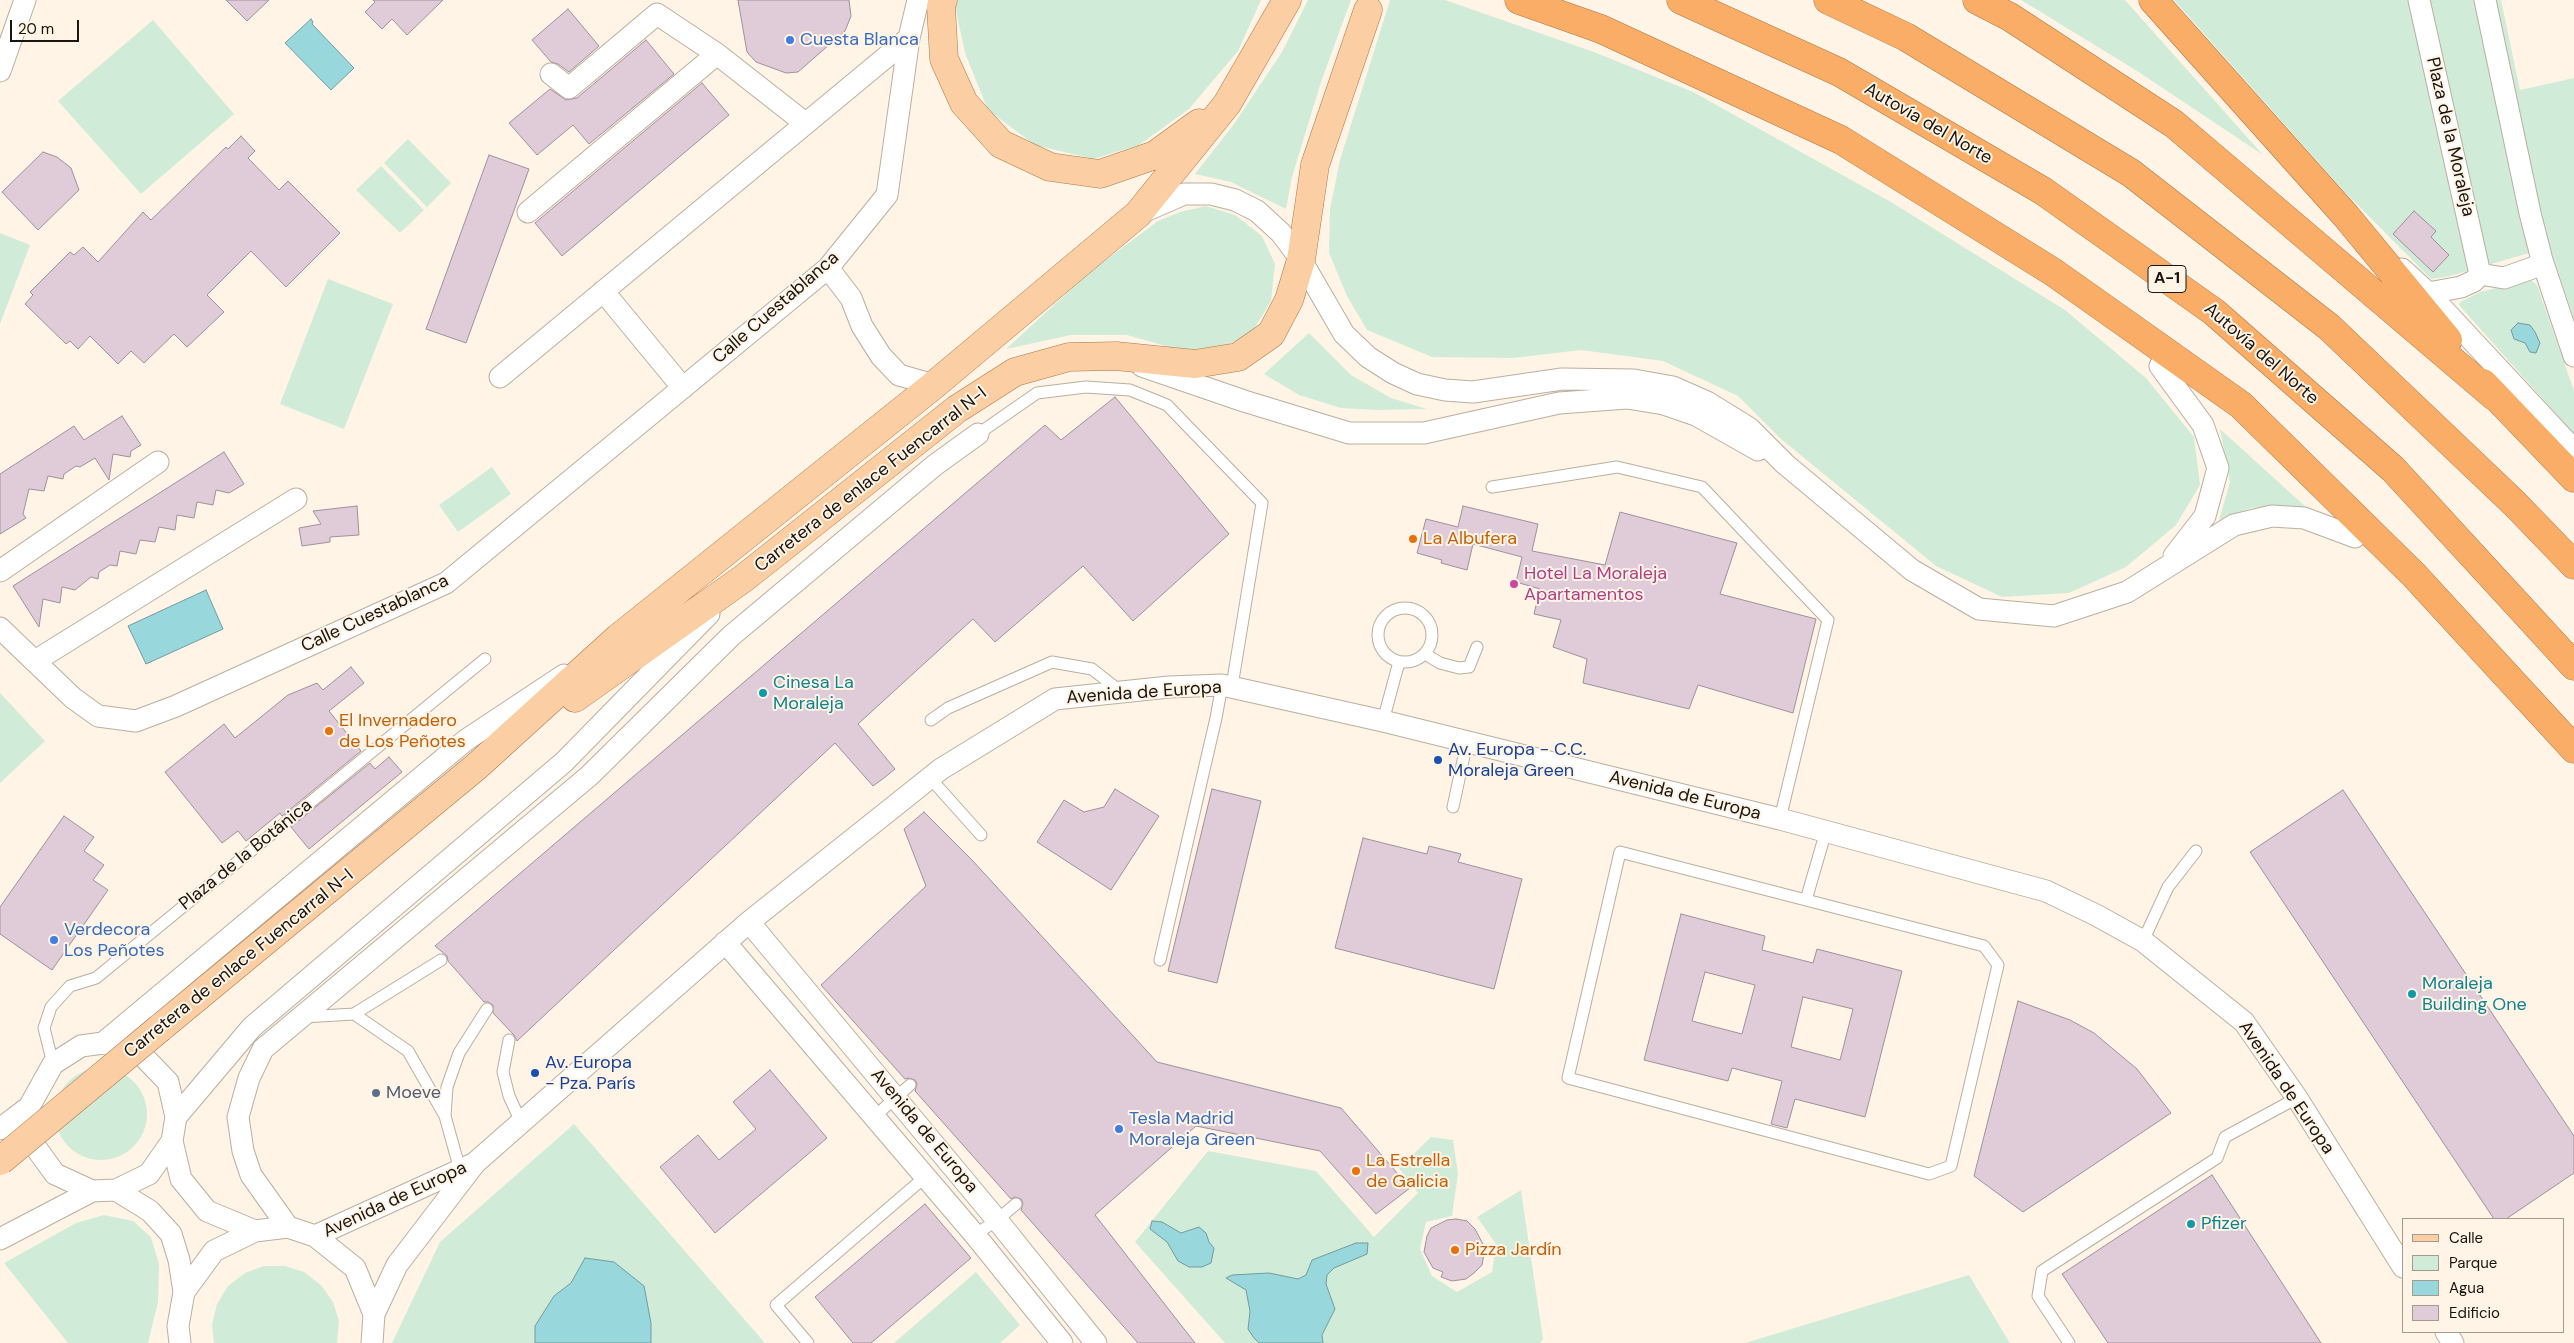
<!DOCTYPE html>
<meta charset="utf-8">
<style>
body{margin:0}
#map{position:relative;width:2574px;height:1343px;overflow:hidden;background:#fff4e6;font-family:"DM Sans",sans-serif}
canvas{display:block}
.legend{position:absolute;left:2402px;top:1218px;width:162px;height:115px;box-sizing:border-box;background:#fff4e6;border:1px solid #a39a90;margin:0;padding:6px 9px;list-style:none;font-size:15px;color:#19140e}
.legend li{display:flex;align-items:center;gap:10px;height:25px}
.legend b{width:25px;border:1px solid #a39a90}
.scale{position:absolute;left:10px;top:20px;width:69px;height:22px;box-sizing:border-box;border:2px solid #19140e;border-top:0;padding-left:6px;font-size:15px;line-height:18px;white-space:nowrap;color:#19140e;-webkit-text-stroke:4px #fff4e6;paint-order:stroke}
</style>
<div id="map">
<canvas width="2574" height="1343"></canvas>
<ul class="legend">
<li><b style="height:6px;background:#fbcea3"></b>Calle</li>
<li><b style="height:14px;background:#d0ecd9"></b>Parque</li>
<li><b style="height:14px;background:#98d7dc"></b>Agua</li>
<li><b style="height:14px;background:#dfccd8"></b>Edificio</li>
</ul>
<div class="scale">20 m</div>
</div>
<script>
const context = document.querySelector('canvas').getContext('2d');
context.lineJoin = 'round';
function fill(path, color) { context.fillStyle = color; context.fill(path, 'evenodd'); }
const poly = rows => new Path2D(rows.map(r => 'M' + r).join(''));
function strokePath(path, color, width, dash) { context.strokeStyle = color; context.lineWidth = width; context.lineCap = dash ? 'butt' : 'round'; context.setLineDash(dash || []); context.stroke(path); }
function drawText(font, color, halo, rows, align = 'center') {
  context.font = font + ' "DM Sans",sans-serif'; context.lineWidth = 4; context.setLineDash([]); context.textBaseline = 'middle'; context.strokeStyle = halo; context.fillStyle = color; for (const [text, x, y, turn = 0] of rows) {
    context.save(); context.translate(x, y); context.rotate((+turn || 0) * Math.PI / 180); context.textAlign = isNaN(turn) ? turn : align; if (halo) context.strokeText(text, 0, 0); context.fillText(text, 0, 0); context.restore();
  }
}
const green = poly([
 [957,0,1261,0,1238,51,1189,109,1139,145,1093,159,1035,145,988,110,965,53,955,6],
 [1308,0,1351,0,1321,82,1292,177,1286,209,1231,182,1195,174,1234,124,1282,52],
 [1390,0,1445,0,1594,52,1693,92,1891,202,2065,310,2146,378,2194,437,2200,485,2176,525,2126,567,2069,593,2002,597,1936,566,1781,439,1738,396,1663,361,1581,350,1513,358,1432,357,1367,330,1347,296,1329,253,1330,209,1340,160],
 [2021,0,2125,0,2263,155,2134,69],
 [2174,0,2501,0,2520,90,2574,78,2574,319,2550,247,2450,276,2431,279,2342,189],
 [153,20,234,114,141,194,58,101],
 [408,139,451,183,427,207,384,163],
 [381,166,424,210,400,233,356,190],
 [1206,206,1235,215,1262,236,1275,264,1271,301,1251,334,1210,352,1176,349,1127,335,1071,335,1006,349,1091,271,1158,221,1180,212],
 [0,233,30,245,0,324],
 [328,279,393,304,344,429,280,404],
 [2531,280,2537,285,2574,391,2574,434,2459,305,2460,302,2480,292],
 [1309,333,1351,375,1391,398,1427,409,1376,410,1341,408,1299,395,1264,374],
 [2220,429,2307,508,2280,506,2251,508,2219,520,2230,482],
 [492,467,511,494,458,532,439,505],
 [0,693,45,741,0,783],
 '55 1114a46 46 0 1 1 92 0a46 46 0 1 1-92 0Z',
 [574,1124,765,1343,392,1343,440,1242],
 [1431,1137,1453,1140,1458,1174,1452,1216,1426,1222,1420,1249,1432,1276,1457,1292,1492,1272,1496,1244,1477,1217,1521,1190,1543,1339,1540,1343,1225,1343,1135,1242,1208,1151,1316,1171,1374,1237,1418,1193,1399,1168],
 [104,1215,133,1221,151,1237,159,1264,158,1302,148,1343,68,1343,4,1263,76,1223],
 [264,1266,285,1266,304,1272,321,1285,333,1302,339,1321,337,1343,214,1343,212,1324,217,1304,228,1286,245,1273],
 [976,1272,1020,1325,1000,1343,894,1343],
 [1969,1275,2010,1343,1745,1343]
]);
const water = poly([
 [311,19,313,22,312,24,354,68,331,90,285,43,311,19],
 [2518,323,2530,325,2535,332,2540,343,2536,353,2530,352,2525,343,2514,339,2511,330,2518,323],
 [206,590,223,629,146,664,128,626,206,590],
 [1152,1221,1162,1222,1181,1233,1199,1227,1206,1233,1209,1242,1214,1248,1211,1263,1202,1267,1189,1267,1178,1261,1167,1242,1150,1229,1152,1221],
 [1356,1243,1368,1243,1367,1254,1334,1268,1327,1275,1326,1284,1335,1309,1322,1335,1323,1343,1259,1343,1254,1338,1248,1329,1250,1311,1246,1290,1226,1278,1232,1275,1269,1273,1298,1279,1306,1275,1312,1260,1356,1243],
 [585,1258,614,1262,644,1286,651,1323,651,1343,535,1343,535,1326,554,1296,571,1283,585,1258]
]);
const building = poly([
 [226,0,269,0,247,21,226,0],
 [373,0,443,0,407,35,392,19,382,29,365,12,375,2,373,0],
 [738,0,849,0,851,16,845,31,798,72,786,73,756,62,747,52,738,0],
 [568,9,599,46,569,72,558,64,551,62,532,40,568,9],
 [646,40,674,74,589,144,573,125,537,155,509,123,550,89,566,100,577,98,646,40],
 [702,83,729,115,562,256,535,223,702,83],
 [241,136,255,151,248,158,279,190,288,181,340,233,286,287,251,251,207,295,224,312,187,347,174,334,144,363,131,351,118,364,90,336,78,349,70,341,66,344,25,304,33,295,30,292,70,252,74,255,83,247,98,262,143,212,151,220,226,147,228,149,241,136],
 [43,152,57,157,71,168,79,190,38,230,2,192,43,152],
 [489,155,529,169,466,343,426,329,489,155],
 [2414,211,2436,231,2431,237,2449,255,2433,272,2393,234,2414,211],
 [1115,397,1229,534,1133,621,1083,566,995,642,973,619,858,724,895,769,884,778,873,786,835,743,517,1041,514,1035,493,1013,493,1005,488,1002,484,1002,448,961,447,956,435,946,1045,425,1061,440,1115,397],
 [122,416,141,445,131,451,130,457,113,454,109,480,95,458,80,467,76,466,64,474,63,479,48,476,44,491,29,489,23,514,26,518,0,534,0,474,74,426,84,440,122,416],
 [224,452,244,484,229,493,216,490,213,505,197,502,194,518,177,515,175,530,159,527,155,542,140,540,136,554,120,551,117,566,110,565,99,572,98,579,91,577,75,590,62,587,60,603,43,599,39,627,13,586,224,452],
 [357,506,359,535,330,537,330,542,302,546,299,528,321,524,313,511,357,506],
 [1463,506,1538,524,1532,551,1605,565,1620,512,1737,543,1720,594,1816,619,1793,713,1698,685,1689,709,1583,683,1587,659,1553,647,1561,620,1534,614,1540,589,1516,582,1522,557,1473,544,1467,570,1441,563,1442,560,1417,553,1426,519,1458,527,1463,506],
 [351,667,364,683,329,711,361,751,282,816,280,813,246,841,238,831,222,843,165,772,224,724,235,738,288,695,317,683,323,690,351,667],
 [389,757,402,772,309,849,291,827,370,763,375,769,389,757],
 [1115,789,1159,816,1111,890,1037,842,1064,800,1084,812,1104,807,1115,789],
 [1212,789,1261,801,1217,983,1168,971,1212,789],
 [2343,790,2574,1136,2574,1173,2506,1219,2494,1219,2250,852,2343,790],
 [924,812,972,860,1157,1062,1341,1108,1410,1188,1376,1214,1320,1151,1196,1126,1095,1215,1195,1343,1138,1343,1021,1210,1023,1203,1021,1199,1015,1197,1011,1199,915,1091,917,1084,915,1080,909,1078,905,1079,821,985,926,886,904,829,924,812],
 [64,816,94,837,84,851,104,865,93,880,108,890,52,970,0,934,0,907,64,816],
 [1363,838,1427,854,1429,846,1461,854,1458,862,1522,879,1494,989,1335,948,1363,838],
 [1681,914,1765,936,1762,950,1813,963,1817,949,1902,971,1865,1117,1795,1099,1787,1128,1771,1124,1782,1081,1732,1068,1728,1081,1644,1060,1681,914],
 [1705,972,1755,985,1742,1034,1692,1021,1705,972],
 [1803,997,1853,1009,1840,1060,1791,1047,1803,997],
 [2018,1001,2070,1020,2094,1033,2137,1069,2171,1113,2023,1212,1974,1176,2018,1001],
 [770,1070,827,1138,715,1233,660,1167,698,1135,719,1160,756,1129,733,1102,770,1070],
 [2212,1175,2321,1343,2108,1343,2062,1274,2212,1175],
 [925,1204,971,1258,871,1343,853,1343,815,1297,925,1204],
 [1456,1219,1467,1221,1475,1229,1485,1248,1482,1265,1474,1273,1466,1279,1452,1281,1441,1277,1443,1272,1433,1268,1424,1252,1427,1236,1431,1228,1447,1220,1456,1219]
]);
const lane = poly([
 [978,434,1037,393,1086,387,1130,390,1167,405,1262,503,1232,686],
 [1492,487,1617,467,1702,487,1828,620,1780,819],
 '1378 635a27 27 0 1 1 54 0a27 27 0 1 1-54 0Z',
 [1425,654,1440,663,1459,668,1469,667,1477,647],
 [931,720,948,708,1052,662,1092,669,1120,691],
 [1383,721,1399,662],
 [930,778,981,835],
 [1453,807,1467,742],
 [1806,900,1620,852,1568,1078,1929,1174,1951,1166,1998,965,1984,946,1806,900,1826,831],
 [2143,941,2168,887,2196,851],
 [1160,960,1216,718,1222,685],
 [354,1014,408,1051,445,1116],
 [303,1017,354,1014,441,960],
 [509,1040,503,1072,509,1096,521,1122],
 [53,1064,44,1028,51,1007,70,986,96,978,485,659],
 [874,1117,910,1085],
 [460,1170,445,1116,447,1087,459,1053,487,1009],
 [975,1235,997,1220,1016,1204],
 [808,1343,776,1305,925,1177],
 [2069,1343,2038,1296,2042,1271,2217,1158,2225,1137,2297,1098]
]);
const street = poly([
 [2419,0,2480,274],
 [2485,0,2530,213,2542,260,2574,356],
 [0,71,25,0],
 [551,74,569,88,657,14,717,54],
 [528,212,717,54,805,123],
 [1138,214,1184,194,1211,194,1235,200,1257,211,1281,233,1301,260,1344,334,1368,357,1393,373,1417,384,1445,390,1473,392,1562,379,1634,380,1673,387,1707,402,1749,428,1785,464,1912,570,1979,609,2054,616,2127,592,2234,525,2272,516,2304,518,2355,537],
 [828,268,851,298,862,326,881,356,899,375,934,385],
 [2402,269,2428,293,2574,450],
 [2480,274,2504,278,2535,267,2542,260],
 [603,291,683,388],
 [2428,293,2461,287,2474,281,2480,274],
 [1142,366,1244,401,1349,433,1424,433,1559,403,1627,398,1664,404,1696,415,1758,450],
 [2160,366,2203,425,2218,468,2205,516,2174,556],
 [500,377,909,38],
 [0,571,158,462],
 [0,628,73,698,98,716,136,721,176,706,446,583,828,268,887,195,909,38,918,0],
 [35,661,296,499],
 [749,922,997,1220,1096,1343],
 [725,942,975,1235,1062,1343],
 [103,1043,466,740,564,675],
 [176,1117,252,1027,564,762,709,614],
 [31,1122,34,1145,55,1174,92,1191],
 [0,1129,29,1107,53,1064,81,1046,103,1043,140,1053,168,1082,176,1117,172,1141,181,1179,207,1211,255,1231],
 [116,1190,150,1211,171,1234,179,1260,184,1292],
 [288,1227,251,1175,243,1151,238,1117,249,1078,263,1049,589,776,731,636,935,465,978,434],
 [315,1236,473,1164],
 [0,1239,92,1191,116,1190,149,1174,172,1141],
 [374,1314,397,1265,475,1163,749,922,941,769,1055,699,1169,687,1222,685,1383,721,1780,819,2046,891,2096,915,2143,941,2244,1022,2297,1098,2403,1267],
 [2446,1332,2453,1343],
 [180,1343,178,1326,184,1292,214,1251,255,1231,288,1227,315,1236,355,1268,374,1314,372,1343]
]);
const primary = poly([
 [943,0,941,7,944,59,964,103,1001,144,1050,167,1100,174,1155,155,1199,123],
 [575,698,744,578,957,409,1015,372,1069,357,1116,356,1195,364,1238,357,1271,334,1289,300,1301,260,1315,165,1368,10],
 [160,1028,477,766,618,638,934,385,1138,214,1227,104,1287,0]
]);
const highway = poly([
 [1519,0,1601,29,1841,140,2053,272,2241,405,2414,575,2574,749],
 [1681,0,1839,72,2043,191,2214,312,2393,469,2574,666],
 [1828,0,1906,37,2131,173,2329,327,2514,503,2574,565],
 [1977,0,2010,17,2174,124,2494,396],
 [2153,0,2346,216,2448,340],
 [2483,383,2574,478]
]);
const primaryBridge = poly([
 [0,1161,160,1028]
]);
const markers = [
 [790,40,5,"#3f7fe0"],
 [1413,539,5,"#e8710a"],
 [1514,584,5,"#d1479c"],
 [763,693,5,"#0f9aa8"],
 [329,731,5,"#e8710a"],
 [1438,760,5,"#1a4fb4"],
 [54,940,5,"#3f7fe0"],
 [2412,994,5,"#0f9aa8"],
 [535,1073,5,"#1a4fb4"],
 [376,1093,5,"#5c6f8a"],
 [1119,1129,5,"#3f7fe0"],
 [1356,1171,5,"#e8710a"],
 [2191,1224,5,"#0f9aa8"],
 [1455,1250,5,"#e8710a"]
];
const shields = [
 [2167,279,38]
];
const shieldNames = [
 ["A-1",2167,279]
];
const shopNames = [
 ["Cuesta Blanca",800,40],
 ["Verdecora",64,930],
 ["Los Peñotes",64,951],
 ["Tesla Madrid",1129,1119],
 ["Moraleja Green",1129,1140]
];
const streetNames = [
 ["Autovía del Norte",1928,124,30],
 ["Plaza de la Moraleja",2450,137,77],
 ["Calle Cuestablanca",776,308,-41],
 ["Autovía del Norte",2261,354,41],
 ["Carretera de enlace Fuencarral N-I",871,480,-38],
 ["Calle Cuestablanca",375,614,-25],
 ["Avenida de Europa",1144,693,-4],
 ["Avenida de Europa",1685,796,14],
 ["Plaza de la Botánica",246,855,-39],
 ["Carretera de enlace Fuencarral N-I",239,964,-39],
 ["Avenida de Europa",2286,1088,56],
 ["Avenida de Europa",924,1131,50],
 ["Avenida de Europa",395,1200,-25]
];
const foodNames = [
 ["La Albufera",1423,539],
 ["El Invernadero",339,721],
 ["de Los Peñotes",339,742],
 ["La Estrella",1366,1161],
 ["de Galicia",1366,1182],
 ["Pizza Jardín",1465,1250]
];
const hotelNames = [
 ["Hotel La Moraleja",1524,574],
 ["Apartamentos",1524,595]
];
const cultureNames = [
 ["Cinesa La",773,683],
 ["Moraleja",773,704],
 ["Moraleja",2422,984],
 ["Building One",2422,1005],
 ["Pfizer",2201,1224]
];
const transitNames = [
 ["Av. Europa - C.C.",1448,750],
 ["Moraleja Green",1448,771],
 ["Av. Europa",545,1063],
 ["- Pza. París",545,1084]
];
const serviceNames = [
 ["Moeve",386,1093]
];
fill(green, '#d0ecd9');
fill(water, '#98d7dc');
strokePath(water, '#729c9e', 1);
fill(building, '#dfccd8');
strokePath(building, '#a18f9b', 1);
strokePath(lane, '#bbae9e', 13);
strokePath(street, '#bbae9e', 23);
strokePath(primary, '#ab7747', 29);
strokePath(highway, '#ab7747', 29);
strokePath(lane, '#fff', 11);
strokePath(street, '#fff', 21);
strokePath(primary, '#fbcea3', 28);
strokePath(highway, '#f9ad66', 28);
strokePath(primaryBridge, '#ab7747', 29, []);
strokePath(primaryBridge, '#fbcea3', 28);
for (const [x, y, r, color] of markers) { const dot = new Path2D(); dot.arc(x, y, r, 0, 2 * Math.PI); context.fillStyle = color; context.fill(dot); strokePath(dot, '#fff4e6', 2); }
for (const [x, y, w] of shields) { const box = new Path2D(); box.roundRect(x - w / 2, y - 13.5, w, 27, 4); context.fillStyle = '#fff4e6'; context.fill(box); strokePath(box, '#19140e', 1); }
drawText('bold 16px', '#19140e', null, shieldNames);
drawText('18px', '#366cbe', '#fff4e6', shopNames, 'left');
drawText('18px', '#19140e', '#fff4e6', streetNames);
drawText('18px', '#c56008', '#fff4e6', foodNames, 'left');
drawText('18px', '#b23c85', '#fff4e6', hotelNames, 'left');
drawText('18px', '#0d838f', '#fff4e6', cultureNames, 'left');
drawText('18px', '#164399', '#fff4e6', transitNames, 'left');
drawText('18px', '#4e5e75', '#fff4e6', serviceNames, 'left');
</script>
